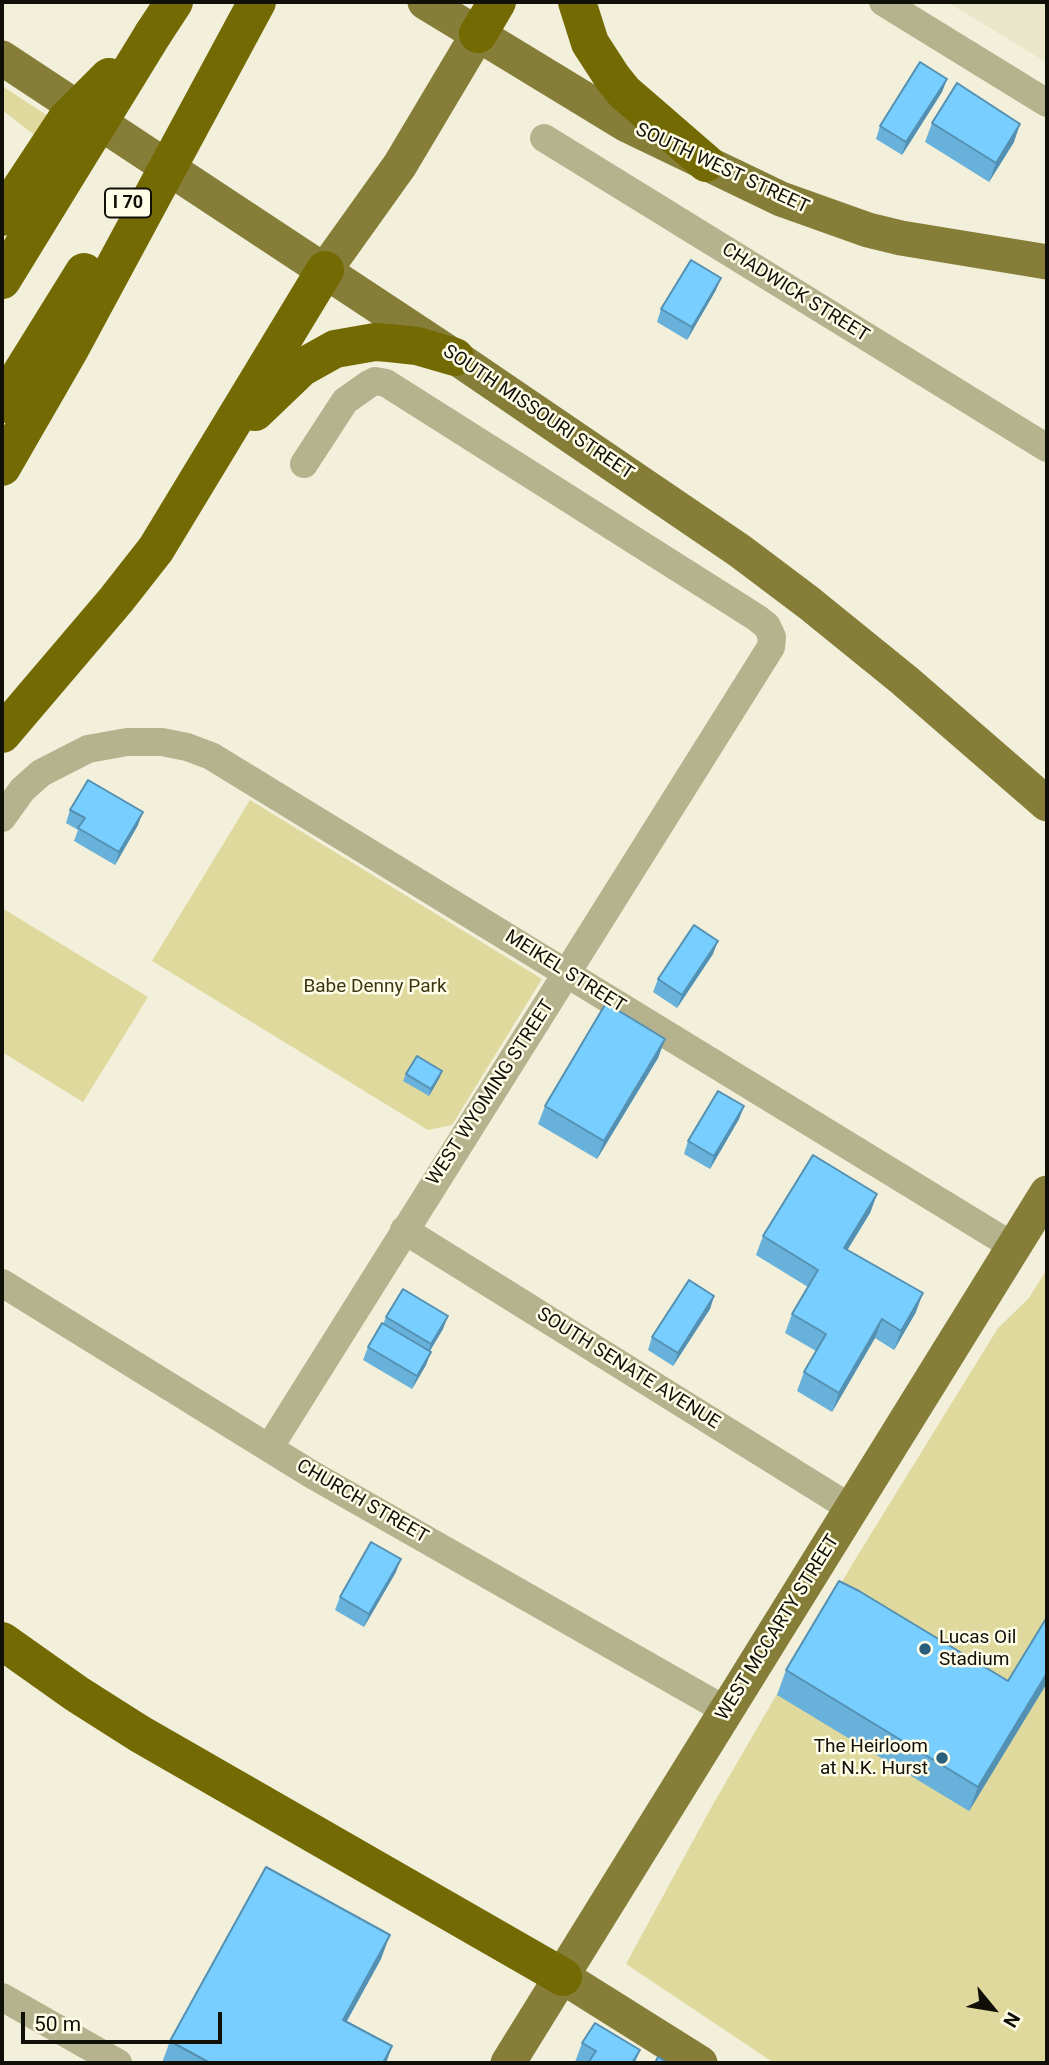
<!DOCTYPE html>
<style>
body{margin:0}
#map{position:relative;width:1049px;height:2065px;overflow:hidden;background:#f2f0da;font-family:Roboto,sans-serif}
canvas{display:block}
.frame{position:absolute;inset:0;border:4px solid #100f08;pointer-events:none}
.north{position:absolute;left:958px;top:1974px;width:70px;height:70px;-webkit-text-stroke:5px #fffde7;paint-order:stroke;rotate:120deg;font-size:19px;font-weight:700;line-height:28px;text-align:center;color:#100f08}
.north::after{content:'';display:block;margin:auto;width:24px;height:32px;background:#100f08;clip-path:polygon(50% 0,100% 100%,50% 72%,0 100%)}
.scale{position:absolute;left:21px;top:2012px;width:201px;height:32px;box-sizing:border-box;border:4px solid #100f08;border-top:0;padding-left:9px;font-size:21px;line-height:24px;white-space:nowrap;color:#100f08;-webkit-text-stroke:5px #fffde7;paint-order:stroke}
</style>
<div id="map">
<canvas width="1049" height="2065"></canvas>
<div class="frame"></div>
<div class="north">N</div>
<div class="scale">50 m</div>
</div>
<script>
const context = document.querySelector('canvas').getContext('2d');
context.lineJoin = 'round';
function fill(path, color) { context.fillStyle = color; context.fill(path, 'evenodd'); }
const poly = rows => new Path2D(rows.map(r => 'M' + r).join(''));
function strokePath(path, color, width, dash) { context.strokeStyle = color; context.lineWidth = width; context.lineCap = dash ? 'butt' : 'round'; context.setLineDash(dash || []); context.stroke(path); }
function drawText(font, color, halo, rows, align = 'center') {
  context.font = font + ' Roboto,sans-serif'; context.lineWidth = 5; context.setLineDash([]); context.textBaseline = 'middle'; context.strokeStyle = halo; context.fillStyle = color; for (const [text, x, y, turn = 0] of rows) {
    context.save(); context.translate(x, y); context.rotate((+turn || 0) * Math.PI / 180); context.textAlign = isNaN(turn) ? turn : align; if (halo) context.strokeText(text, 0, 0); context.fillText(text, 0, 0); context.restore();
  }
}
const built = poly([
 [947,2,1047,2,1047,63,1023,48]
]);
const green = poly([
 [2,86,48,116,36,136,2,110],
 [250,800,542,979,452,1125,428,1130,152,961],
 [2,908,148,997,83,1102,2,1052],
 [1047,1269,1047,2063,774,2063,626,1964,712,1806,853,1563,998,1328,1029,1298]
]);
const minor = poly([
 [883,2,1047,103],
 [544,138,1047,448],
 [2,818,22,790,41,773,88,749,127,742,162,742,187,747,211,756,1014,1247],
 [404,1230,852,1509],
 [2,1283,311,1474,727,1711],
 [269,1448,771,647,772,637,767,626,757,618,386,383,375,381,369,384,345,401,304,464],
 [2,1997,118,2063]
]);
const major = poly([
 [425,2,627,125,781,199,868,230,901,238,1047,262],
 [2,58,455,357,740,551,809,603,904,680,1047,804],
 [325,270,400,165,478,34],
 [563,1977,700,2063],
 [508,2063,1047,1193]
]);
const highway = poly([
 [577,2,590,43,612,77,624,92,706,163],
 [153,34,174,2],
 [478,34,497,2],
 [255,412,301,368,335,349,375,342,389,343,417,346,455,357],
 [2,734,116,600,156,549,325,270],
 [2,1641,77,1694,140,1734,563,1977]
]);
const highwayBridge = poly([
 [2,217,66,120,109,77],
 [2,280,153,34],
 [2,404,84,272],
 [2,467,70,349,257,2]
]);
const wall = poly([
 [947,79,942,92,902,155,876,139,880,126],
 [932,123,1014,142,989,182,925,142],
 [716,290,687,340,657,322,661,309],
 [70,810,138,825,115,865,74,841,78,830,66,823],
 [713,954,677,1008,653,992,658,979],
 [665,1039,658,1058,597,1159,538,1124,545,1106],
 [406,1074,440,1077,429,1096,403,1081],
 [744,1106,739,1119,710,1169,684,1154,688,1141],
 [877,1194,870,1213,847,1250,916,1312,894,1350,875,1338,832,1412,797,1391,804,1372,816,1351,785,1333,792,1314,808,1287,756,1255,763,1236],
 [714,1296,710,1309,673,1366,648,1350,652,1337],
 [386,1317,443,1329,430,1351,426,1365,412,1389,363,1360,368,1347,383,1324],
 [396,1572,364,1627,335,1610,340,1597],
 [1047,1617,1047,1683,969,1811,777,1695,786,1670,1008,1681],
 [381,1959,347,2021,392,2046,386,2063,162,2063,170,2041],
 [582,2043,640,2050,635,2063,578,2063,575,2062]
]);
const shadedWall = poly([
 [947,79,942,92,902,155,906,142],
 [1020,124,1014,142,989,182,996,163],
 [721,278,716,290,687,340,692,327],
 [143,812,138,825,115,865,119,852],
 [718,941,713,954,677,1008,682,995],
 [665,1039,658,1058,597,1159,604,1141],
 [442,1071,440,1077,429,1096,431,1089],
 [744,1106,739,1119,710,1169,714,1156],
 [877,1194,870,1213,837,1267,844,1248],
 [923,1293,916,1312,894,1350,901,1331],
 [714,1296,710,1309,673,1366,678,1353],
 [448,1316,443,1329,426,1357,431,1344],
 [882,1319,875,1338,832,1412,839,1393],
 [431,1352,426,1365,412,1389,417,1376],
 [401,1559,396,1572,364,1627,369,1614],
 [1047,1673,1047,1683,969,1811,978,1787],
 [390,1935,381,1959,334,2044,343,2020],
 [392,2046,386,2063,383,2063]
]);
const building = poly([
 [920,62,947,79,906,142,880,126,920,62],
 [957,83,1020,124,996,163,932,123,957,83],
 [691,260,721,278,692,327,661,309,691,260],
 [88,780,143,812,119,852,78,828,85,818,70,810,88,780],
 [694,925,718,941,682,995,658,979,694,925],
 [606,1003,665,1039,604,1141,545,1106,606,1003],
 [417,1056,442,1071,431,1089,406,1074,417,1056],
 [718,1091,744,1106,714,1156,688,1141,718,1091],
 [813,1155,877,1194,844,1248,923,1293,901,1331,882,1319,839,1393,804,1372,826,1334,792,1314,818,1270,763,1236,813,1155],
 [689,1280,714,1296,678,1353,652,1337,689,1280],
 [403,1289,448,1316,431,1344,386,1317,403,1289],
 [382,1323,431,1352,417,1376,368,1347,382,1323],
 [371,1542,401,1559,369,1614,340,1597,371,1542],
 [839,1581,859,1591,1008,1681,1047,1617,1047,1673,978,1787,786,1670,839,1581],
 [266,1867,390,1935,343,2020,392,2046,383,2063,210,2063,170,2041,266,1867],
 [595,2023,640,2050,632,2063,588,2063,596,2051,582,2043,595,2023],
 [658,2057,668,2063,655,2063,658,2057]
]);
const markers = [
 [925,1649,7,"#2a5e7a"],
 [942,1758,7,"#2a5e7a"]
];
const shields = [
 [128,203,46]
];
const shieldNames = [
 ["I 70",128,203]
];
const streetNames = [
 ["SOUTH WEST STREET",722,169,25],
 ["CHADWICK STREET",795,293,32],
 ["SOUTH MISSOURI STREET",538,413,34],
 ["MEIKEL STREET",565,972,32],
 ["WEST WYOMING STREET",491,1093,-57],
 ["SOUTH SENATE AVENUE",628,1369,32],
 ["CHURCH STREET",362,1502,30],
 ["WEST MCCARTY STREET",778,1628,-58]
];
const parkNames = [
 ["Babe Denny Park",375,987]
];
const poiNames = [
 ["Lucas Oil",939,1638],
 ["Stadium",939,1660],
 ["The Heirloom",928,1747,"right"],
 ["at N.K. Hurst",928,1769,"right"]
];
fill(built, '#e9e6c9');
fill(green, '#dfd99d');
strokePath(minor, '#b5b28e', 28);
strokePath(major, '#857d38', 35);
strokePath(highway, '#746a03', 38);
strokePath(highwayBridge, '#746a03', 38);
fill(wall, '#67b1da');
fill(shadedWall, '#5490b2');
fill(building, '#78cefe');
strokePath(building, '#5490b2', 2);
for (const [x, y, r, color] of markers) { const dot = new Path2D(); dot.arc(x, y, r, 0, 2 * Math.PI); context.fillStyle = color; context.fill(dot); strokePath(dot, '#fffde7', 2.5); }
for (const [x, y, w] of shields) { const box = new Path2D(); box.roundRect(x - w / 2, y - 14.5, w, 29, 5); context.fillStyle = '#fffde7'; context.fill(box); strokePath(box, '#100f08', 2); }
drawText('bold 18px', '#100f08', null, shieldNames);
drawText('19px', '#100f08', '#fffde7', streetNames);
drawText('19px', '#3c3712', '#fffde7', parkNames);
drawText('19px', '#100f08', '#fffde7', poiNames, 'left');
</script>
